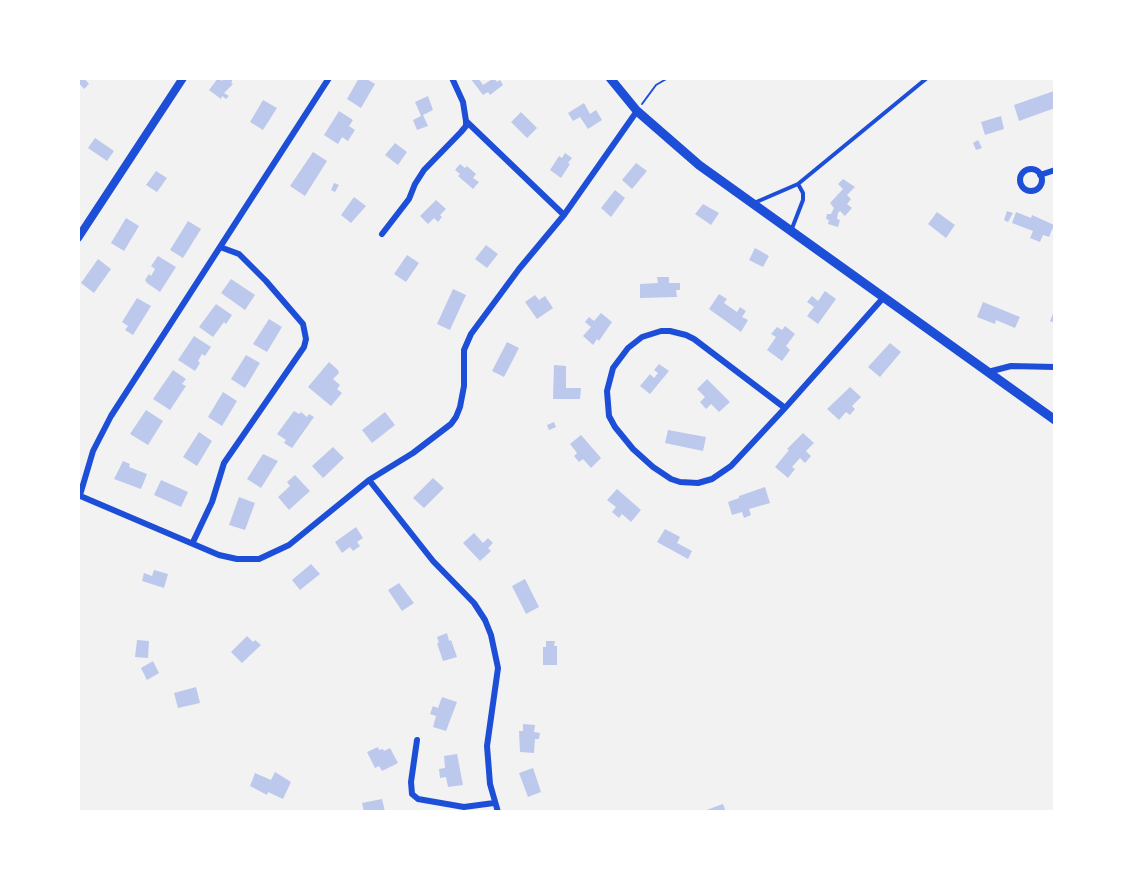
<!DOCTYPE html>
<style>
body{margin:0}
#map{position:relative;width:1133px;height:890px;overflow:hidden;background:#f2f2f2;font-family:Raleway,sans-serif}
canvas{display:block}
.frame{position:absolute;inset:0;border:80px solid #fff;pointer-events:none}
</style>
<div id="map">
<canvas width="1133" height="890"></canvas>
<div class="frame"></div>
</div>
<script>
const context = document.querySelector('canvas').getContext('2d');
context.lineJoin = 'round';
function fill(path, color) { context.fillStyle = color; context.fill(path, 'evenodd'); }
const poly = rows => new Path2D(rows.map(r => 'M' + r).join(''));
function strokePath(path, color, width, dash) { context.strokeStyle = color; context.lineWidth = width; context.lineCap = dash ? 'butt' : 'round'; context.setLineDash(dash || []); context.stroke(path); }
const building = poly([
 [78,78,84,78,89,84,84,89,78,82],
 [218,78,222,81,224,78,233,79,231,83,233,84,224,93,229,96,226,99,222,96,221,99,209,90],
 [359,78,365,78,375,84,361,108,347,99],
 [470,78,478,78,483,85,494,78,497,82,500,80,503,85,490,95,488,92,483,95],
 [1054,91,1055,108,1019,121,1014,105],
 [428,96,433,110,423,115,428,126,417,130,413,120,421,116,415,102],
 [263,100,277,108,263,130,250,122],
 [584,103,590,114,596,110,602,120,588,129,580,117,573,121,568,113],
 [339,111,353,120,349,126,355,130,348,141,342,137,338,144,324,135],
 [521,112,537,128,527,138,511,122],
 [1001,116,1004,129,985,135,981,122],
 [95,138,114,151,107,161,88,148],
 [978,140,982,148,976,150,973,143],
 [395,143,407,152,398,165,385,155],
 [313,152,327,161,305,196,290,186],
 [565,153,572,158,568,163,570,164,561,178,550,170,559,156,562,158],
 [636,163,647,171,632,189,622,180],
 [460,164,465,168,467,166,476,174,473,178,479,182,473,189,458,176,460,174,455,170],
 [156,171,167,178,157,192,146,185],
 [843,179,855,187,847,195,851,199,847,204,852,208,845,216,840,211,838,213,837,219,840,220,838,227,828,224,829,220,826,219,827,214,831,214,834,208,830,203,843,189,838,184],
 [334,183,339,185,335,192,331,190],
 [615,190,625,198,611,217,601,208],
 [354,197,366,206,351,223,341,215],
 [436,200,446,209,440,215,442,217,438,222,434,218,428,224,420,216],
 [703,204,719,213,711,225,695,214],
 [1007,211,1013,213,1008,222,1004,220],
 [937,212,955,225,946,238,928,224],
 [1016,212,1031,218,1032,215,1054,225,1049,237,1043,235,1040,242,1030,238,1033,231,1012,223],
 [126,218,139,226,124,251,111,243],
 [188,221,201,229,183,258,170,250],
 [486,245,498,254,487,268,475,259],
 [755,248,769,256,763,267,749,260],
 [407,255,419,263,406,282,394,274],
 [158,256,176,267,160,292,147,283,145,280,149,274,151,276,155,269,151,266],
 [98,259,111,269,94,293,81,283],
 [657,277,669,277,669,283,680,283,680,290,676,290,677,297,640,298,640,284,658,283],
 [231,279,255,295,245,310,221,293],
 [453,289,466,295,450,330,437,324],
 [825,291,836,299,818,324,807,316,814,307,807,302,812,296,818,301],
 [719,294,727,299,724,303,737,312,740,307,746,311,742,317,748,320,741,332,709,309],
 [535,295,539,300,545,296,553,308,537,319,525,302],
 [137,298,151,306,133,335,125,330,128,326,122,322],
 [983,302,1020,317,1015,328,996,320,995,324,977,317],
 [216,304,232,315,226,324,224,322,213,337,199,327],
 [1055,309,1055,323,1050,321],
 [601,313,612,322,599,341,597,339,593,345,583,336,591,327,585,322,589,317,594,321],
 [269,319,282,327,267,352,253,344],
 [785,326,795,334,786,346,790,350,782,361,767,350,776,337,771,334,777,327,782,330],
 [194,336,211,347,205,356,202,354,198,361,200,363,195,371,178,360],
 [507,342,519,348,504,377,492,371],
 [890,343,901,352,880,377,868,367],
 [246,355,260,363,245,388,231,379],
 [329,362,338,370,339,373,333,379,340,385,337,389,342,393,331,406,308,387],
 [659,364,669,371,650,394,640,386,650,374,654,378,658,373,654,370],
 [554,365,566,366,566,388,581,388,580,399,553,399],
 [173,370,186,379,182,384,186,386,170,410,153,399],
 [707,379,730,402,719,412,711,404,706,409,700,402,705,397,697,389],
 [850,387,861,397,852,406,855,409,850,415,846,412,839,420,827,409],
 [223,392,237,401,222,426,208,417],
 [146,410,163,421,148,445,130,434],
 [294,411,299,414,301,412,307,417,309,414,314,417,292,448,284,443,286,440,277,434],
 [385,412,395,425,372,443,362,430],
 [554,422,556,427,549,430,547,425],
 [668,430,706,437,703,451,665,443],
 [199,432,212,441,197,466,183,457],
 [803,433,814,443,806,451,811,456,805,463,800,458,792,467,795,469,788,478,775,467,789,450,787,449],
 [581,435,601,458,591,468,583,459,579,462,574,456,577,453,570,444],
 [333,447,344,458,323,478,312,466],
 [263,454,278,461,261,488,247,479],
 [123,461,130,464,129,467,147,474,141,489,114,479],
 [295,475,310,491,289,510,278,497,290,486,287,482],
 [433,478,444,488,424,508,413,498],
 [161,480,188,492,181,507,154,495],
 [765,487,770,503,749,509,751,515,744,518,742,512,732,515,728,502,739,498,739,496],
 [617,489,641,510,631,522,622,514,619,518,612,512,616,507,607,500],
 [239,497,255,503,245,530,229,525],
 [356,527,363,538,357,542,360,546,353,551,350,547,342,553,335,542],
 [665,529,680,537,677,543,692,551,688,559,657,542],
 [474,533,483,543,488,538,493,543,488,548,491,551,480,561,463,543],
 [311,564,320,574,300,590,292,580],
 [154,570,168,574,164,588,142,581,144,573,152,576],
 [525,579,539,607,526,614,512,586],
 [399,583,414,603,402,611,388,590],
 [447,633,449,641,451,640,457,657,443,661,437,643,439,643,437,637],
 [247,636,253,642,255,640,261,645,242,663,231,652],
 [137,640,149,641,148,658,135,657],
 [546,641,555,641,554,646,557,646,557,665,543,665,543,647,546,647],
 [153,661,159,673,147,680,141,668],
 [196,687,200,703,178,708,174,693],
 [442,697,457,702,446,731,433,727,436,716,430,714,433,706,438,708],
 [523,724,535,725,534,732,540,733,539,739,535,739,534,753,520,752,519,731,523,731],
 [378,747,379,750,383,749,384,751,390,748,398,763,382,771,379,766,375,768,367,752],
 [457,754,463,785,448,787,446,777,440,778,439,769,445,768,444,756],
 [533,768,541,792,528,797,519,773],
 [275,772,291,782,283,799,268,792,267,795,250,786,255,773,271,780],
 [382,799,385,812,364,812,362,803],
 [723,804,726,812,701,812]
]);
const path = poly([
 [642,104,656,85,668,78]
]);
const service = poly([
 [754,203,798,184,927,78],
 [791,231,803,200,803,193,798,184]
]);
const minor = poly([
 [452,78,463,102,466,121,564,215],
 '1020 180a11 11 0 1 1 22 0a11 11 0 1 1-22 0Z',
 [1040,175,1055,170],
 [382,234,409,199,415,184,424,170,461,132,466,126,466,121],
 [988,372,1011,366,1055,367],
 [785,408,694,339,686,335,670,331,661,331,642,337,628,348,613,368,607,391,609,416,615,427,633,449,653,467,671,479,680,482,698,483,712,479,731,466,785,408,884,297],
 [369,480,433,561,474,603,485,620,491,635,498,668,487,746,490,784,498,812],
 [78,495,219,555,237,559,259,559,289,545,369,480,413,453,451,424,456,417,460,407,464,386,464,350,471,334,519,269,564,215,637,111],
 [80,495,93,451,111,416,329,78],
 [193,542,212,502,224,463,304,347,306,339,303,324,266,281,239,254,220,247],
 [417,740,411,782,412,794,418,799,464,807,494,803]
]);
const tertiary = poly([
 [78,238,183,78]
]);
const secondary = poly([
 [610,78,637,111,699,165,1055,420]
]);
fill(building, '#bdc9ec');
strokePath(path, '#1d4ed8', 2);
strokePath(service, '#1d4ed8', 4);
strokePath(minor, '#1d4ed8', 6);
strokePath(tertiary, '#1d4ed8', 8);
strokePath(secondary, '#1d4ed8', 9);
</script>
